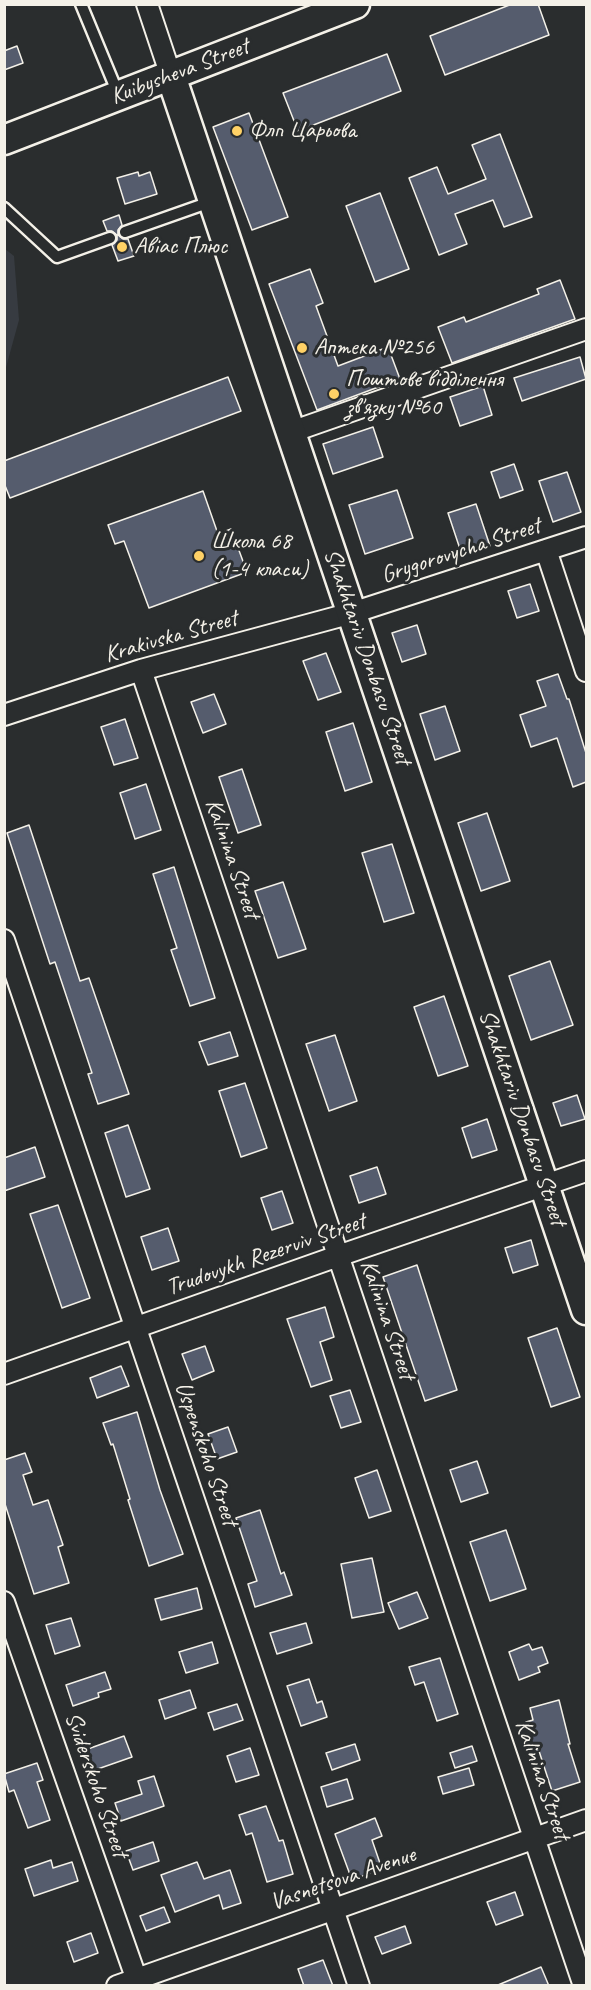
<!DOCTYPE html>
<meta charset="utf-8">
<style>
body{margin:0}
#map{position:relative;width:591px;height:1990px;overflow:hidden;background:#2a2d2e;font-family:Caveat,sans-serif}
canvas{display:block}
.frame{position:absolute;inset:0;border:6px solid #f4f1e8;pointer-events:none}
</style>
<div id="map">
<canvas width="591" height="1990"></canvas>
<div class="frame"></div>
</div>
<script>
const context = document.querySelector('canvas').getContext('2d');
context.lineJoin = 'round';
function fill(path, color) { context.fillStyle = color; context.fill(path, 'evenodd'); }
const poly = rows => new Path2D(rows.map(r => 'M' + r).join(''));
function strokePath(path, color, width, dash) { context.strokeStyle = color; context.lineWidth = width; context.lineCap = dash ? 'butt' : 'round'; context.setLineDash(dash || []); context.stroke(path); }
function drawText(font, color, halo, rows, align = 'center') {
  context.font = font + ' Caveat,sans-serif'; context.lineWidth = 6; context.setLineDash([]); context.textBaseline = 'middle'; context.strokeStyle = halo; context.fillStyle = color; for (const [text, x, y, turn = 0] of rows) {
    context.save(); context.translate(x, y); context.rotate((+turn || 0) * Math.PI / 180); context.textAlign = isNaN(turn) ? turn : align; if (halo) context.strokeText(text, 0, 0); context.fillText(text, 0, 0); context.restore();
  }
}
const built = poly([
 [5,249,14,256,19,320,5,371]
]);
const building = poly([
 [512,4,538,4,549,35,445,75,430,36,512,4],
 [17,46,23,63,4,70,4,51,17,46],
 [387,54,401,91,298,131,283,93,387,54],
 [249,113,288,217,252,230,213,127,249,113],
 [500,134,532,217,504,227,493,200,455,214,467,244,439,255,409,178,437,167,448,194,486,179,472,145,500,134],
 [138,172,139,176,150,172,157,194,125,204,117,178,138,172],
 [380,193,409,269,375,282,346,206,380,193],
 [119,215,122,225,118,230,118,235,123,239,128,239,134,256,118,261,112,245,117,240,117,235,112,231,107,231,103,221,119,215],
 [310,269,323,303,316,306,338,366,388,347,400,379,317,410,269,284,310,269],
 [560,280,575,319,452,363,438,327,464,317,466,322,539,294,537,289,560,280],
 [580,357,586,379,522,401,514,378,580,357],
 [228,377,241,411,10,498,4,483,4,461,228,377],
 [483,386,492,415,460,426,450,397,483,386],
 [373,427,383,457,333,474,323,444,373,427],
 [514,464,523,490,500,498,491,472,514,464],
 [567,472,581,512,553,522,539,481,567,472],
 [397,490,413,538,365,554,349,505,397,490],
 [203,491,218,534,231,529,247,572,149,608,124,541,115,544,108,525,203,491],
 [476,504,490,546,462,555,448,513,476,504],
 [530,584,539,611,517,618,508,591,530,584],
 [417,625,426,654,402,662,392,633,417,625],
 [326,653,341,692,318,700,303,661,326,653],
 [558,674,567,699,569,699,586,753,586,782,573,787,557,738,531,747,520,715,546,706,537,681,558,674],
 [214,694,226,724,203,733,191,702,214,694],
 [445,706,460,751,435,760,420,714,445,706],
 [125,719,138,758,114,765,101,727,125,719],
 [353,723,372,782,345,791,326,732,353,723],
 [242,769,261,825,238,833,219,777,242,769],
 [146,784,161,830,135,839,120,793,146,784],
 [487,813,510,881,481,891,458,823,487,813],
 [29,825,80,981,89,978,129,1094,98,1104,88,1074,92,1073,55,962,50,964,7,833,29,825],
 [392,844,414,913,384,922,362,853,392,844],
 [174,867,215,998,190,1006,171,950,177,948,153,874,174,867],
 [283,882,306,949,278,958,255,891,283,882],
 [550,961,573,1025,531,1040,509,976,550,961],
 [444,996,468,1066,438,1076,414,1007,444,996],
 [230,1032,238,1056,208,1065,199,1042,230,1032],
 [335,1035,357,1101,329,1111,306,1044,335,1035],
 [245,1083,267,1148,241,1157,219,1091,245,1083],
 [577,1095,585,1119,561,1126,553,1103,577,1095],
 [487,1119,497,1150,472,1158,462,1128,487,1119],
 [128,1125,150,1189,126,1197,105,1133,128,1125],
 [35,1147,45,1177,4,1191,4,1158,35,1147],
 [377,1167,386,1194,359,1203,350,1176,377,1167],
 [282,1191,293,1223,272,1230,261,1198,282,1191],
 [58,1205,90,1298,62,1308,30,1214,58,1205],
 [168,1228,179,1261,152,1270,141,1237,168,1228],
 [531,1240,538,1265,513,1273,505,1248,531,1240],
 [417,1265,457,1390,425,1401,383,1277,417,1265],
 [325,1307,334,1337,320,1342,332,1380,311,1387,287,1319,325,1307],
 [557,1328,580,1397,551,1407,528,1338,557,1328],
 [205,1346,214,1371,192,1380,182,1354,205,1346],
 [121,1366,129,1386,97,1398,90,1378,121,1366],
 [350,1390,361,1422,341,1428,330,1396,350,1390],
 [137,1412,160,1490,183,1554,149,1566,128,1500,130,1499,113,1444,111,1445,103,1423,137,1412],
 [228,1427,237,1452,217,1459,208,1434,228,1427],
 [25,1453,32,1472,23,1475,33,1505,48,1500,63,1545,58,1547,69,1583,34,1594,4,1501,4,1460,25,1453],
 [477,1461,488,1493,461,1502,450,1470,477,1461],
 [377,1470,391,1511,369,1518,355,1478,377,1470],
 [260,1510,281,1574,284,1572,292,1595,255,1607,248,1584,257,1581,236,1518,260,1510],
 [506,1530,526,1589,490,1601,470,1542,506,1530],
 [372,1558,384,1612,352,1618,341,1564,372,1558],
 [197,1588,202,1609,161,1620,155,1599,197,1588],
 [417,1592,428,1618,399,1629,388,1603,417,1592],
 [71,1618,80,1646,55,1654,46,1625,71,1618],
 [306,1623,312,1643,277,1654,270,1633,306,1623],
 [212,1642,218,1663,186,1673,179,1652,212,1642],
 [529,1644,532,1650,542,1647,548,1663,538,1667,540,1672,519,1680,509,1652,529,1644],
 [440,1658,458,1714,437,1721,424,1682,415,1685,409,1667,440,1658],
 [105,1672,111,1689,98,1693,99,1697,73,1706,66,1685,105,1672],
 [309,1679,317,1703,322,1701,327,1717,301,1726,287,1686,309,1679],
 [190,1690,196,1708,165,1719,159,1700,190,1690],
 [559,1700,570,1744,568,1744,580,1782,552,1791,539,1751,534,1753,526,1722,533,1720,530,1708,559,1700],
 [237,1704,243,1720,214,1730,208,1713,237,1704],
 [124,1736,132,1757,92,1771,85,1750,124,1736],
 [355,1744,360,1760,332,1770,326,1753,355,1744],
 [472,1746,477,1761,455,1768,450,1753,472,1746],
 [250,1748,259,1775,236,1782,227,1756,250,1748],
 [37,1763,43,1780,37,1782,50,1820,28,1828,14,1790,9,1792,4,1774,37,1763],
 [469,1768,474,1785,443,1794,438,1777,469,1768],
 [154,1776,164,1806,121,1821,115,1803,142,1794,138,1781,154,1776],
 [347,1779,353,1799,327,1807,321,1787,347,1779],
 [266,1806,279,1841,283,1840,293,1874,267,1882,252,1833,246,1835,239,1815,266,1806],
 [375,1818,382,1836,372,1840,382,1869,352,1880,335,1834,375,1818],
 [153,1842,159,1861,133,1870,126,1851,153,1842],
 [51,1860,53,1868,72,1862,78,1881,34,1896,25,1869,51,1860],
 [197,1862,204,1879,230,1870,241,1903,223,1909,219,1895,175,1912,161,1875,197,1862],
 [515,1892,523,1915,496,1925,487,1902,515,1892],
 [164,1907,170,1922,146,1931,140,1916,164,1907],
 [405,1926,411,1943,382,1954,375,1937,405,1926],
 [91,1933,98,1953,74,1962,67,1942,91,1933],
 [323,1960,333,1986,304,1986,298,1969,323,1960],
 [541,1967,549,1986,498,1986,498,1985,541,1967]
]);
const lane = poly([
 [81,4,119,96],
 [4,208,57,257,110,238],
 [125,232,213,201]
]);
const street = poly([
 [147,4,171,76],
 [291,432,586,329],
 [546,550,586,671],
 [141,670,584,1986],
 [4,715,141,670,352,613,586,537],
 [4,940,359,1986],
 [4,1374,338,1256,586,1171],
 [4,1602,139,1986],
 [117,1986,586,1820]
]);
const secondary = poly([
 [171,76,586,1310],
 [4,140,355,4]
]);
const markers = [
 [237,131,6,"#ffd166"],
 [122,247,6,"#ffd166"],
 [302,348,6,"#ffd166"],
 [334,394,6,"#ffd166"],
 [199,556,6,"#ffd166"]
];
const streetNames = [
 ["Kuibysheva Street",180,72,-21],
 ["Grygorovycha Street",461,551,-18],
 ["Krakivska Street",171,637,-16],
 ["Shakhtariv Donbasu Street",367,657,71],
 ["Kalinina Street",232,859,71],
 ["Shakhtariv Donbasu Street",522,1118,71],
 ["Trudovykh Rezerviv Street",266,1255,-19],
 ["Kalinina Street",387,1320,71],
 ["Uspenskoho Street",206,1454,71],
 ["Kalinina Street",542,1780,71],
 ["Sviderskoho Street",96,1785,71],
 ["Vasnetsova Avenue",343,1879,-19]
];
const poiNames = [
 ["Флп Царьова",249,131],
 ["Авіас Плюс",134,247],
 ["Аптека №256",314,348],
 ["Поштове відділення",346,380],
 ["зв'язку №60",346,408],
 ["Школа 68",211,542],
 ["(1-4 класи)",211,570]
];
fill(built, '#373b41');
fill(building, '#555c6d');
strokePath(building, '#f4f1e8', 1.5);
strokePath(lane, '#f4f1e8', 15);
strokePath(street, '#f4f1e8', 24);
strokePath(secondary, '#f4f1e8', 33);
strokePath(lane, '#2a2d2e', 10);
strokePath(street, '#2a2d2e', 20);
strokePath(secondary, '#2a2d2e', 28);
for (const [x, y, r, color] of markers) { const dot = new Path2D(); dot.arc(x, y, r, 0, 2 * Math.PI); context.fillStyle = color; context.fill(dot); strokePath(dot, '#2a2d2e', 2); }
drawText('24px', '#f4f1e8', '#2a2d2e', streetNames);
drawText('24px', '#f4f1e8', '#2a2d2e', poiNames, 'left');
</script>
